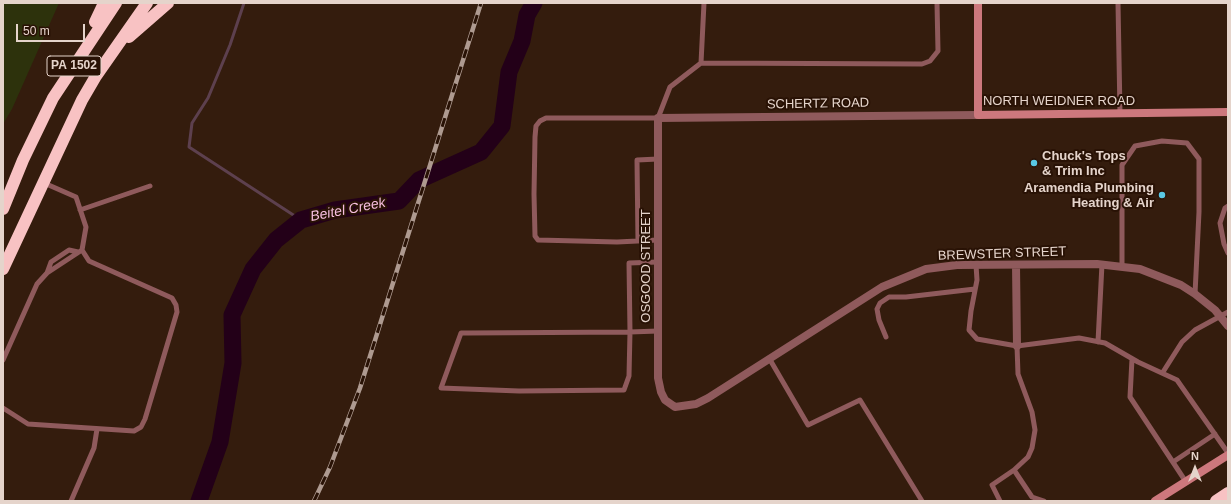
<!DOCTYPE html>
<style>
body{margin:0}
#map{position:relative;width:1231px;height:504px;overflow:hidden;background:#341c0d;font-family:Arial,sans-serif}
canvas{display:block}
.frame{position:absolute;inset:0;border:4px solid #e5d4cb;pointer-events:none}
.north{position:absolute;left:1175px;top:448px;width:40px;height:40px;-webkit-text-stroke:3px #291205;paint-order:stroke;rotate:0deg;font-size:11px;font-weight:700;line-height:16px;text-align:center;color:#e5d4cb}
.north::after{content:'';display:block;margin:auto;width:14px;height:18px;background:#e5d4cb;clip-path:polygon(50% 0,100% 100%,50% 72%,0 100%)}
.scale{position:absolute;left:16px;top:24px;width:69px;height:18px;box-sizing:border-box;border:2px solid #e5d4cb;border-top:0;padding-left:5px;font-size:12px;line-height:14px;white-space:nowrap;color:#e5d4cb;-webkit-text-stroke:3px #291205;paint-order:stroke}
</style>
<div id="map">
<canvas width="1231" height="504"></canvas>
<div class="frame"></div>
<div class="north">N</div>
<div class="scale">50 m</div>
</div>
<script>
const context = document.querySelector('canvas').getContext('2d');
context.lineJoin = 'round';
function fill(path, color) { context.fillStyle = color; context.fill(path, 'evenodd'); }
const poly = rows => new Path2D(rows.map(r => 'M' + r).join(''));
function strokePath(path, color, width, dash) { context.strokeStyle = color; context.lineWidth = width; context.lineCap = dash ? 'butt' : 'round'; context.setLineDash(dash || []); context.stroke(path); }
function drawText(font, color, halo, rows, align = 'center') {
  context.font = font + ' Arial,sans-serif'; context.lineWidth = 4; context.setLineDash([]); context.textBaseline = 'middle'; context.strokeStyle = halo; context.fillStyle = color; for (const [text, x, y, turn = 0] of rows) {
    context.save(); context.translate(x, y); context.rotate((+turn || 0) * Math.PI / 180); context.textAlign = isNaN(turn) ? turn : align; if (halo) context.strokeText(text, 0, 0); context.fillText(text, 0, 0); context.restore();
  }
}
const green = poly([
 [3,3,59,3,12,109,3,124]
]);
const stream = poly([
 [244,3,230,45,208,98,192,123,189,147,301,220]
]);
const river = poly([
 [199,501,220,442,233,363,232,315,253,269,276,240,301,220,335,210,399,201,419,180,481,152,502,126,509,72,522,41,527,15,534,3]
]);
const lane = poly([
 [1118,3,1120,113],
 [701,63,704,3],
 [1228,206,1225,208,1220,223,1224,244,1228,253],
 [80,210,150,186],
 [658,240,617,242,538,240,535,236,534,194,535,137,536,126,540,121,546,118,658,118,670,87,701,63,922,64,930,61,938,51,937,3],
 [638,241,637,160,658,159],
 [658,262,629,263,630,332,629,376,624,390,519,391,441,388,461,333,468,333,630,332,658,331],
 [976,265,977,280,971,311,969,330,977,339,1017,346,1079,338,1105,343,1138,362,1177,380,1228,453],
 [1122,266,1122,165,1135,146,1162,141,1187,143,1199,159,1199,212,1195,294],
 [47,273,51,262,69,250,78,252],
 [886,337,879,320,877,309,880,303,889,297,906,297,975,289],
 [1098,342,1102,264],
 [769,358,808,425,860,400,922,501],
 [1132,359,1130,397,1186,482],
 [3,360,37,284,47,273,82,250],
 [1163,372,1182,342,1195,330,1228,312],
 [3,408,28,424,134,431,141,427,145,419,177,312,176,305,172,298,89,261,82,250,86,227,76,197,44,183],
 [1173,462,1215,434],
 [1014,470,1028,457,1032,448,1035,430,1032,412,1018,374,1017,346],
 [71,501,94,448,97,429],
 [1000,501,992,485,1014,470,1032,497,1044,501]
]);
const street = poly([
 [978,115,658,118,658,378,661,392,665,400,675,407,696,404,708,398,882,287,926,269,957,265,1097,264,1140,269,1181,285,1195,294,1215,310,1228,326],
 [1016,265,1017,346]
]);
const secondary = poly([
 [978,3,978,115,1228,112],
 [1155,501,1228,455]
]);
const highway = poly([
 [95,22,104,3],
 [129,37,168,3],
 [3,209,23,160,53,98,116,3],
 [3,269,82,100,96,76,147,3],
 [1216,501,1228,493]
]);
const rail = poly([
 [314,501,330,467,360,388,481,3]
]);
const markers = [
 [1034,163,4,"#59c8e4"],
 [1162,195,4,"#59c8e4"]
];
const shields = [
 [74,66,54]
];
const shieldNames = [
 ["PA 1502",74,66]
];
const streetNames = [
 ["NORTH WEIDNER ROAD",1059,101],
 ["SCHERTZ ROAD",818,104,-1],
 ["BREWSTER STREET",1002,254,-2],
 ["OSGOOD STREET",646,266,-90]
];
const poiNames = [
 ["Chuck's Tops",1042,156],
 ["& Trim Inc",1042,171],
 ["Aramendia Plumbing",1154,188,"right"],
 ["Heating & Air",1154,203,"right"]
];
const waterNames = [
 ["Beitel Creek",348,210,-11]
];
fill(green, '#2d320c');
strokePath(stream, '#5d404e', 3);
strokePath(river, '#230018', 17);
strokePath(lane, '#8f5a5c', 5);
strokePath(street, '#8f5a5c', 8);
strokePath(secondary, '#cd787d', 8);
strokePath(highway, '#f8c2c3', 12);
strokePath(rail, '#ae9a90', 4.5);
strokePath(rail, '#291205', 3, [9]);
for (const [x, y, r, color] of markers) { const dot = new Path2D(); dot.arc(x, y, r, 0, 2 * Math.PI); context.fillStyle = color; context.fill(dot); strokePath(dot, '#291205', 1.5); }
for (const [x, y, w] of shields) { const box = new Path2D(); box.roundRect(x - w / 2, y - 10, w, 20, 3); context.fillStyle = '#291205'; context.fill(box); strokePath(box, '#e5d4cb', 1); }
drawText('bold 12px', '#e5d4cb', null, shieldNames);
drawText('13px', '#e5d4cb', '#291205', streetNames);
drawText('bold 13px', '#e5d4cb', '#291205', poiNames, 'left');
drawText('italic 14px', '#f5bddd', '#291205', waterNames);
</script>
